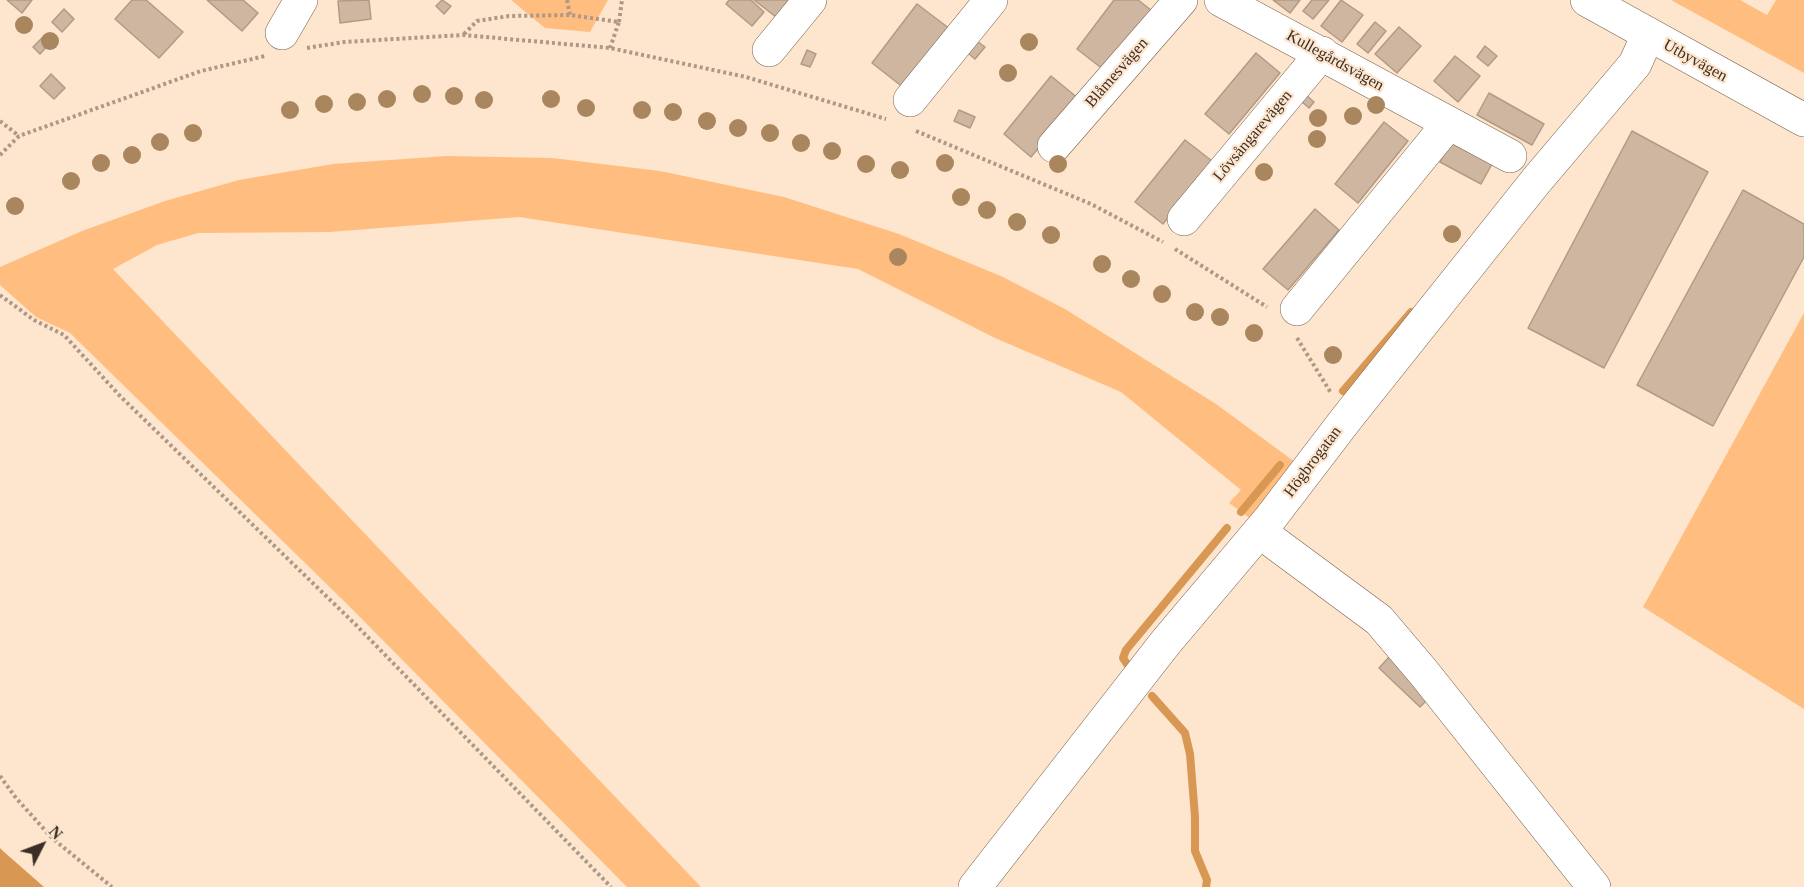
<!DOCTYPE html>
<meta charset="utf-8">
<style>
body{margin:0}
#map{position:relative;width:1804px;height:887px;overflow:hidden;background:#fee5cd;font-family:"Times New Roman",serif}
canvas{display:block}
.north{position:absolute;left:12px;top:815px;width:60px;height:60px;-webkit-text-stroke:4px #fee5cd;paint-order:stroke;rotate:48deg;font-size:16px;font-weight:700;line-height:24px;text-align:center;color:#392f26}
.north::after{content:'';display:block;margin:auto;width:21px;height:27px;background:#392f26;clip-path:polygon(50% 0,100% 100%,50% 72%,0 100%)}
</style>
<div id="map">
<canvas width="1804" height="887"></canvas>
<div class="north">N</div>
</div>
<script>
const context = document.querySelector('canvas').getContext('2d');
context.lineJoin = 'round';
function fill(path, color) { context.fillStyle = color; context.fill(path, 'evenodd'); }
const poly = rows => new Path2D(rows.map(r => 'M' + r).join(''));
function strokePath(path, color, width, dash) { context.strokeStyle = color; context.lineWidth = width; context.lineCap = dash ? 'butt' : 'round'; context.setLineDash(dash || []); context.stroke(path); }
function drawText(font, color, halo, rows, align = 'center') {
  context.font = font + ' "Times New Roman",serif'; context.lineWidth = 4.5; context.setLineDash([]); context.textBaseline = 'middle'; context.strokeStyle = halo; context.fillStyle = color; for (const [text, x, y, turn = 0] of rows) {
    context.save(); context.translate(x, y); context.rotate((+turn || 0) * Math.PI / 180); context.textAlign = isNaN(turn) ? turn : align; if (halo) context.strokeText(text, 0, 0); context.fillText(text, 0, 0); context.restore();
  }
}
const green = poly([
 [511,0,608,0,590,32,545,28],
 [1671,0,1740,0,1767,15,1776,0,1804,0,1804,73],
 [446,156,552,158,660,171,784,197,899,234,1003,277,1065,309,1216,404,1299,465,1255,522,1229,503,1241,490,1121,392,995,338,858,269,519,217,330,232,198,233,157,245,113,269,701,887,627,887,349,606,70,333,36,317,0,285,0,267,82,231,165,201,239,180,333,164],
 [1804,313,1804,709,1643,607]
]);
const water = poly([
 [0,848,3,851,44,887,0,887]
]);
const stream = poly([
 [1343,391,1411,312],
 [1241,512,1280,465],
 [1129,667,1123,658,1126,650,1227,528],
 [1152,696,1185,733,1190,754,1195,817,1195,851,1207,880,1206,887]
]);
const building = poly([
 [7,0,32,0,22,13,7,0],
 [132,0,146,0,183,32,159,58,115,19,132,0],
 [207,0,243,0,258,13,242,31,207,0],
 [369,0,371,19,340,23,338,1,369,0],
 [442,0,451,6,444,14,436,6,442,0],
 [729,0,751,0,764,12,752,26,726,4,729,0],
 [754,0,789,0,776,17,754,0],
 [1114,0,1138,0,1151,10,1104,70,1077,49,1114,0],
 [1273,0,1300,0,1290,13,1273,0],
 [1312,0,1329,0,1313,19,1303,11,1312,0],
 [1341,0,1363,15,1342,42,1321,26,1341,0],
 [917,4,950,29,904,88,872,63,917,4],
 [64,9,74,19,62,32,52,22,64,9],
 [1375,22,1386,31,1368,53,1357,44,1375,22],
 [1399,27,1421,46,1397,73,1375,54,1399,27],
 [44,36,50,43,40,54,33,47,44,36],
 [974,39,985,47,975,59,964,50,974,39],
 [1485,46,1497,56,1488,66,1477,57,1485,46],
 [807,50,816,54,810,67,801,64,807,50],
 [1256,53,1280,73,1229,134,1205,114,1256,53],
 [1455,56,1480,76,1458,102,1434,81,1455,56],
 [51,74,65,88,54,99,40,86,51,74],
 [1051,76,1079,99,1031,157,1004,134,1051,76],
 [1489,93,1544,124,1532,145,1477,115,1489,93],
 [1306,95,1314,102,1309,108,1301,101,1306,95],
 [959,110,975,117,970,128,954,121,959,110],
 [1384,122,1408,141,1358,203,1335,184,1384,122],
 [1632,131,1708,172,1604,368,1528,328,1632,131],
 [1185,140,1212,161,1163,224,1135,202,1185,140],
 [1451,141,1492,164,1481,184,1440,162,1451,141],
 [1743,190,1804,224,1804,257,1713,426,1637,385,1743,190],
 [1315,209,1339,230,1288,290,1263,269,1315,209],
 [1390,656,1431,696,1420,707,1379,668,1390,656]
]);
const path = poly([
 [567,0,570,15],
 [619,22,622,0],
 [464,34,477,21,509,16,570,15,619,22,610,48],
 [307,48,344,42,463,35,610,48,746,77,886,119],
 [0,121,19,136],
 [916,131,1091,204,1163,242],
 [0,155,19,136,201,71,265,56],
 [1175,249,1267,307],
 [0,295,34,320,64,335,121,397,356,625,611,887],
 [1297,338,1331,393],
 [0,776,16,798,52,838,112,887]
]);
const minor = poly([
 [1221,0,1510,156],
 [1587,0,1804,120],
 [282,33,301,0],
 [769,50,810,0],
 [910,100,991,0],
 [1054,146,1181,0],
 [1184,219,1322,53],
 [1297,309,1449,123],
 [1260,532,1379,620,1424,673,1594,887],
 [975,887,1166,642,1269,520,1347,418,1536,181,1635,64,1648,35]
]);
const trees = [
 [24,25],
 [50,41],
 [1029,42],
 [1008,73],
 [422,94],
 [454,96],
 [387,99],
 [551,99],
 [484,100],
 [357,102],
 [324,104],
 [1376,105],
 [586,108],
 [290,110],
 [642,110],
 [673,112],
 [1353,116],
 [1318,118],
 [707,121],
 [738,128],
 [193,133],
 [770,133],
 [1317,139],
 [160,142],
 [801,143],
 [832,151],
 [132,155],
 [101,163],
 [945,163],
 [866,164],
 [1058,164],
 [900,170],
 [1264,172],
 [71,181],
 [961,197],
 [15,206],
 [987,210],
 [1017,222],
 [1452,234],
 [1051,235],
 [898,257],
 [1102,264],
 [1131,279],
 [1162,294],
 [1195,312],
 [1220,317],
 [1254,333],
 [1333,355]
];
const streetNames = [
 ["Kullegårdsvägen",1335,61,29],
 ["Utbyvägen",1695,61,29],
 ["Blåmesvägen",1117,73,-49],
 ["Lövsångarevägen",1253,136,-50],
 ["Högbrogatan",1313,462,-53]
];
fill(green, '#ffbe7f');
fill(water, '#d99754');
strokePath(stream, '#d99754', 8);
fill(building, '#cfb6a0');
strokePath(building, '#b29a84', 1.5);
strokePath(minor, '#755f4a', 34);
strokePath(path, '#ab9887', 4, [3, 3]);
strokePath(minor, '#fff', 33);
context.fillStyle = '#a9865d';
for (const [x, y] of trees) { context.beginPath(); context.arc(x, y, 9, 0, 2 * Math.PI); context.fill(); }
drawText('16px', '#392f26', '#fee5cd', streetNames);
</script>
